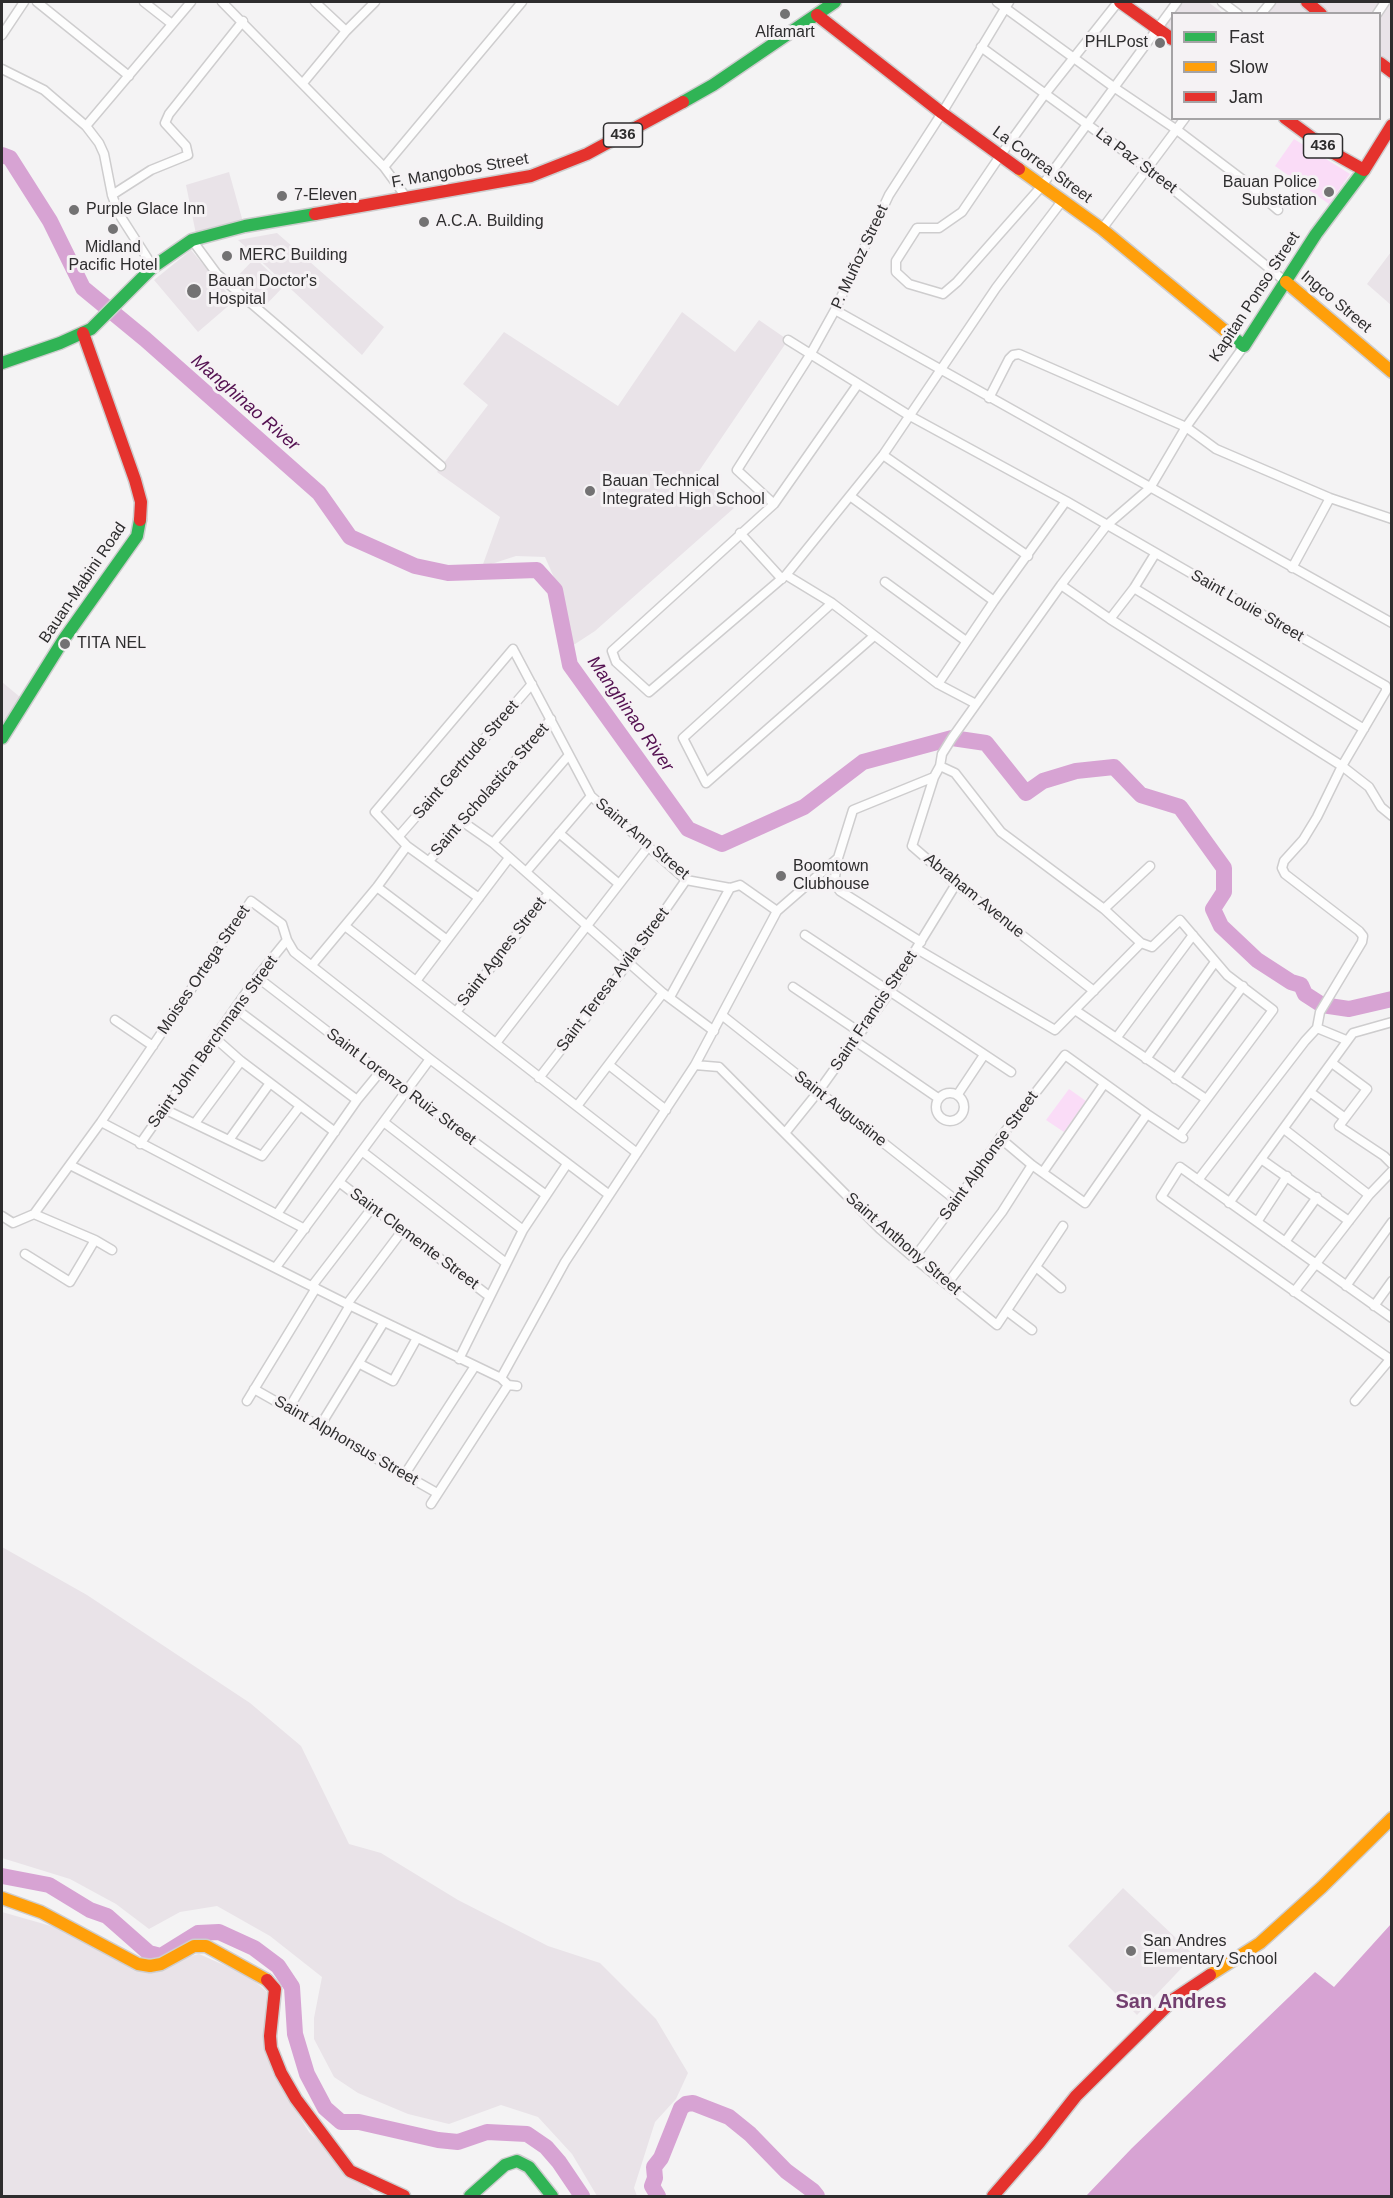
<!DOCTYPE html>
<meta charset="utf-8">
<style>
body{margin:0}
#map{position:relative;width:1393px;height:2198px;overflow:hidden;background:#f4f3f4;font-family:Helvetica,sans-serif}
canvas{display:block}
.frame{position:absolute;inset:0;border:3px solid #2e2d2e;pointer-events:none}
.legend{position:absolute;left:1171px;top:12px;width:210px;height:108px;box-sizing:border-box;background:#f5f2f4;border:2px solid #a5a3a5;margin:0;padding:8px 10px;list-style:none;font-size:18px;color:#2e2d2e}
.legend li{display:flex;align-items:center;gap:12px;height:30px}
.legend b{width:30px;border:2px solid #a5a3a5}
</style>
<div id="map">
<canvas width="1393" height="2198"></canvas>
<div class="frame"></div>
<ul class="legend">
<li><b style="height:8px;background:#30b455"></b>Fast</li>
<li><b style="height:8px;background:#ff9f0a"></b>Slow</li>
<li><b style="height:8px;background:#e5322d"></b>Jam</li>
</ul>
</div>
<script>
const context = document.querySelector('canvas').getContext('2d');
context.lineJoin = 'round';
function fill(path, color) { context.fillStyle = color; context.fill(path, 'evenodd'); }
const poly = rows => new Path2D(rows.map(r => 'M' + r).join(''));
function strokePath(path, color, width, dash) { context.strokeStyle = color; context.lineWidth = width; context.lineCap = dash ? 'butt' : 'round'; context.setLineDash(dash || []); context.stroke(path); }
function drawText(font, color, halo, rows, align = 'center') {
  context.font = font + ' Helvetica,sans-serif'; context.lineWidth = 6; context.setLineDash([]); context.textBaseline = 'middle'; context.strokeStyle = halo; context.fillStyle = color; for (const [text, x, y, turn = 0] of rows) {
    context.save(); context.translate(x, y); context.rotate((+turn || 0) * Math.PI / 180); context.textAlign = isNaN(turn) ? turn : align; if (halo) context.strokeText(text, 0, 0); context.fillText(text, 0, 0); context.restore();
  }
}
const built = poly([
 [1181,2,1208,2,1223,13,1172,14,1172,33,1163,27],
 [1275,2,1301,2,1315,13,1266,14],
 [1313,2,1380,2,1373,14,1327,13],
 [1389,2,1391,2,1391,68,1380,58,1380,17],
 [229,172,243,222,196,234,186,185],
 [277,233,384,327,362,355,238,240],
 [191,250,234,301,198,332,154,280],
 [1391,252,1391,305,1367,284],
 [255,258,284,286,262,309,232,282],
 [682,312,735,352,759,320,788,340,697,474,734,508,595,631,572,646,559,589,545,557,516,556,482,567,500,517,437,472,488,405,463,384,504,332,618,406],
 [2,682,20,697,2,728],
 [2,1547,87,1595,250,1703,301,1746,349,1844,381,1853,458,1900,548,1946,600,1963,656,2019,688,2073,676,2099,655,2122,634,2188,637,2196,597,2196,572,2154,538,2117,501,2105,449,2124,408,2114,358,2093,334,2077,314,2039,314,2018,322,1977,270,1936,217,1906,180,1912,149,1929,116,1904,70,1879,2,1858],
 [1123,1888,1194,1955,1137,2015,1068,1946],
 [2,1912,65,1930,155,1973,178,1959,199,1954,249,1976,267,1992,265,2013,273,2074,309,2132,375,2196,2,2196]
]);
const green = poly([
 [1294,139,1350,174,1329,204,1275,166],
 [1069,1089,1086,1101,1064,1132,1046,1120]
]);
const water = poly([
 [1391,1924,1391,2196,1086,2196,1132,2148,1315,1972,1334,1987]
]);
const river = poly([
 [2,155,10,158,50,221,83,288,145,339,319,493,350,537,415,566,448,573,537,570,555,590,570,665,688,829,722,844,804,807,863,762,952,738,986,743,1026,793,1043,781,1076,771,1114,767,1141,795,1180,807,1224,868,1224,892,1213,909,1221,926,1257,960,1291,982,1301,985,1305,994,1322,1005,1349,1009,1392,999],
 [2,1876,49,1885,90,1910,107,1916,149,1953,161,1956,198,1933,219,1932,254,1948,278,1966,292,1987,295,2034,307,2074,325,2108,341,2122,359,2122,438,2140,458,2142,487,2132,527,2134,546,2147,559,2162,582,2196],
 [658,2196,652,2186,655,2178,654,2167,661,2158,681,2108,686,2104,693,2103,729,2117,750,2134,786,2171,813,2191,817,2196]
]);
const street = poly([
 [37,2,129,76],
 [144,2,172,24],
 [222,2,384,167,406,197],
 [315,2,346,31],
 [997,2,1115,88,1177,130,1243,180,1278,210],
 [1118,2,1045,94,1000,156,962,212,939,228,917,228,896,261,896,272,909,284,943,294,957,282,1041,187,1177,2],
 [1222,2,1238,14],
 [1261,14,1271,2],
 [1377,14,1385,2],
 [2,35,24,2],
 [981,47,1147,168,1286,282],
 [2,69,44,90,86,126,99,143,104,154,112,195,119,214,153,267],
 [303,83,346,31,375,2],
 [86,126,191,2],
 [384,167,522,2],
 [112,195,151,170,188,155,186,146,165,123,169,114,243,21],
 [1102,229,1185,118],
 [192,240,217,274,441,466],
 [835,310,1392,623],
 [788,340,910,416,1066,501,1386,686,1386,691,1342,766,1317,817,1303,840,1284,861,1282,868,1285,874,1359,931,1363,936,1362,942,1320,1012,1317,1028,1305,1041,1198,1180],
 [858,384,774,504,612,651,616,662,649,692,786,575,883,455,996,288,1062,201],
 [989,398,1009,359,1013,355,1019,354,1186,427,1216,449,1330,498,1392,519],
 [883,455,1028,556],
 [850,496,994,601],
 [774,504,737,470,810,355,835,310,889,195,942,113,1009,2],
 [740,533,782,579],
 [1292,568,1330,498],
 [786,575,832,603,938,684,976,704],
 [885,582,966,641],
 [1061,585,1110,619,1342,766,1369,787,1381,807,1392,816],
 [1134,588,1364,729],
 [832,603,683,738,706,783,874,636],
 [1110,619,1134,588,1155,554],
 [938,684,994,601,1066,501],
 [940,766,955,773,1001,832,1104,909,1141,943,1152,947,1180,920,1227,975,1273,1010,1180,1135],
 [934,777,912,846,956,884,1094,991],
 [463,822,493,843,663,993,714,1031],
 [559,833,619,884],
 [399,836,532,684],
 [493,843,568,756],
 [838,858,834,883,840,891,921,942],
 [429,861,551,719],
 [526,872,591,796],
 [377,887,447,940],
 [479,898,407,846,375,812,513,649,591,796,686,880,730,888,740,885,777,911],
 [1104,909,1150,866],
 [345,926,637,1153],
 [805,935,1011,1072],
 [917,949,1055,1030,1141,943],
 [312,965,377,887,407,846],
 [257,977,380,1072,546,1195],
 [416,981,509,858],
 [793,987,861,1033],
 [670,997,730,888],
 [236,1009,357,1100],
 [1075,1010,1206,1099],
 [456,1012,549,893],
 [723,1016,957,1201],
 [115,1020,153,1046],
 [1317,1028,1346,1040],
 [1117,1037,1193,935],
 [215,1038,241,1061,335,1132],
 [855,1041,938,1098],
 [496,1043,648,847],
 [1146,1059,1215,962],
 [1332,1063,1367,1089,1339,1126,1384,1156,1392,1164],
 [609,1065,666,1110],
 [695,1065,719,1067,880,1229,914,1258,997,1325,1063,1226],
 [539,1078,629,962,686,880],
 [1175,1079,1243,986],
 [1310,1092,1345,1118],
 '936 1107a14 14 0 1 1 28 0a14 14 0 1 1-28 0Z',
 [958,1094,984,1055],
 [577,1106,663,993],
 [164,1109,262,1156,300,1106],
 [101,1122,305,1229],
 [195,1123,241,1061],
 [385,1123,523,1230],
 [1284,1129,1369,1195],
 [785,1133,818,1092,889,993,956,884],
 [1000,1138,1032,1165,1085,1203,1147,1114],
 [229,1140,270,1083],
 [140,1144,257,977,287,940],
 [363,1152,506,1263],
 [1261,1159,1349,1221],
 [70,1165,347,1304,501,1378,508,1385,517,1386],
 [1043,1172,1104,1084],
 [339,1182,489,1296],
 [1229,1203,1353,1033,1392,1022],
 [34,1214,95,1240,112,1250],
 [277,1214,357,1100,380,1072],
 [2,1216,13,1223,34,1214,101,1122,251,901,282,924,287,940,294,952,430,1059,608,1194],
 [1257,1222,1287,1176],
 [1285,1242,1317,1197],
 [25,1254,70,1282,95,1240],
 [914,1258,957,1201,1000,1138,1065,1055,1147,1114,1183,1138],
 [276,1267,430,1059],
 [1036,1267,1061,1288],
 [947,1284,1002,1212,1032,1165],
 [312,1286,372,1208],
 [1346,1286,1392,1222],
 [1294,1292,1369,1195,1392,1171],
 [347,1304,402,1231],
 [1374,1306,1392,1281],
 [1007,1311,1032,1330],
 [459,1359,523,1230,567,1164],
 [1390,1359,1161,1197,1180,1167,1392,1318],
 [360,1364,393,1381,417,1338],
 [501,1378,565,1262,695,1065,777,911,838,858,853,810,934,777,940,766,942,754,952,738,1061,585,1107,525,1150,488,1186,427,1244,346],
 [254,1389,437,1493],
 [247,1401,316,1288],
 [1355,1401,1392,1357],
 [289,1408,350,1305],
 [320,1426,384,1322],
 [405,1474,475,1366],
 [431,1504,508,1385]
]);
const fast = poly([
 [683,102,713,85,835,2],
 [1229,334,1244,346,1316,234,1364,170],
 [2,363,60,343,91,329,153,267,192,240,245,226,315,214],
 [2,738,64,639,137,536,140,520],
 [470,2196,505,2165,517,2161,529,2167,552,2196]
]);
const slow = poly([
 [1019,169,1102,229,1229,334],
 [1286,282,1392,372],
 [2,1898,41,1912,138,1964,150,1966,161,1964,194,1946,206,1946,267,1980],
 [1210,1975,1260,1943,1322,1887,1392,1818]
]);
const jam = poly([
 [1120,2,1172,39],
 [1307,2,1321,14],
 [817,15,942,113,1019,169],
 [1380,63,1392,72],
 [1285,118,1330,151,1364,170,1392,125],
 [315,214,531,176,587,154,683,102],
 [83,333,135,480,141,502,140,520],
 [267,1980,275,1989,270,2036,271,2048,281,2073,296,2099,350,2171,404,2196],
 [993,2196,1039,2143,1076,2096,1174,1999,1210,1975]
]);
const markers = [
 [785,14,6,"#737273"],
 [1160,43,6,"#737273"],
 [1329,192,6,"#737273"],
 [282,196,6,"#737273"],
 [74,210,6,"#737273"],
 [424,222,6,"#737273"],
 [113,229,6,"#737273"],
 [227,256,6,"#737273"],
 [194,291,8,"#737273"],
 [590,491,6,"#737273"],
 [65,644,6,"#737273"],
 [781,876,6,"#737273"],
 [1131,1951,6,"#737273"]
];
const shields = [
 [623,135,39],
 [1323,146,39]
];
const shieldNames = [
 ["436",623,135],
 ["436",1323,146]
];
const poiNames = [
 ["Alfamart",785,33,"center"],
 ["PHLPost",1148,43,"right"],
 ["Bauan Police",1317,183,"right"],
 ["Substation",1317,201,"right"],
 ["7-Eleven",294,196],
 ["Purple Glace Inn",86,210],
 ["A.C.A. Building",436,222],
 ["Midland",113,248,"center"],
 ["Pacific Hotel",113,266,"center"],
 ["MERC Building",239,256],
 ["Bauan Doctor's",208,282],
 ["Hospital",208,300],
 ["Bauan Technical",602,482],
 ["Integrated High School",602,500],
 ["TITA NEL",77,644],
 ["Boomtown",793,867],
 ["Clubhouse",793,885],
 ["San Andres",1143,1942],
 ["Elementary School",1143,1960]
];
const streetNames = [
 ["La Paz Street",1136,161,37],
 ["La Correa Street",1042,165,36],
 ["F. Mangobos Street",460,171,-10],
 ["P. Muñoz Street",860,257,-65],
 ["Kapitan Ponso Street",1255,297,-57],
 ["Ingco Street",1336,302,40],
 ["Bauan-Mabini Road",83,583,-56],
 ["Saint Louie Street",1247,606,30],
 ["Saint Gertrude Street",466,760,-49],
 ["Saint Scholastica Street",490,790,-49],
 ["Saint Ann Street",642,839,40],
 ["Abraham Avenue",974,896,39],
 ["Saint Agnes Street",502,952,-52],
 ["Moises Ortega Street",204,970,-56],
 ["Saint Teresa Avila Street",613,980,-53],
 ["Saint Francis Street",874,1011,-56],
 ["Saint John Berchmans Street",213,1042,-54],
 ["Saint Lorenzo Ruiz Street",401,1087,37],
 ["Saint Augustine",840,1109,38],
 ["Saint Alphonse Street",989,1156,-54],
 ["Saint Clemente Street",414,1239,37],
 ["Saint Anthony Street",903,1244,41],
 ["Saint Alphonsus Street",346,1441,30]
];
const waterNames = [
 ["Manghinao River",245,403,41],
 ["Manghinao River",630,714,55]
];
const quarterNames = [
 ["San Andres",1171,2002]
];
fill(built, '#e9e3e8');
fill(green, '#fadcf7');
fill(water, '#d7a3d3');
strokePath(river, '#d7a3d3', 16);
strokePath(street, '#cecdce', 11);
strokePath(fast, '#cecdce', 15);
strokePath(slow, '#cecdce', 15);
strokePath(jam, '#cecdce', 15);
strokePath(street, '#fdfdfd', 8);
strokePath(fast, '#30b455', 12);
strokePath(slow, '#ff9f0a', 12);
strokePath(jam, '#e5322d', 12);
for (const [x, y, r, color] of markers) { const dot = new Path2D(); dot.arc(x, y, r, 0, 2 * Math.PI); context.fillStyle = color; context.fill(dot); strokePath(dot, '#f5f2f4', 2); }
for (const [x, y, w] of shields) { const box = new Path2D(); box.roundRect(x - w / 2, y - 12, w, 24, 4.5); context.fillStyle = '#f5f2f4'; context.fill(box); strokePath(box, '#2e2d2e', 1.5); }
drawText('bold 15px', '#2e2d2e', null, shieldNames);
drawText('16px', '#2e2d2e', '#f5f2f4', poiNames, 'left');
drawText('16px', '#2e2d2e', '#f5f2f4', streetNames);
drawText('italic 18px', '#541151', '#f5f2f4', waterNames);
drawText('bold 20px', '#733e6f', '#f5f2f4', quarterNames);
</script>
